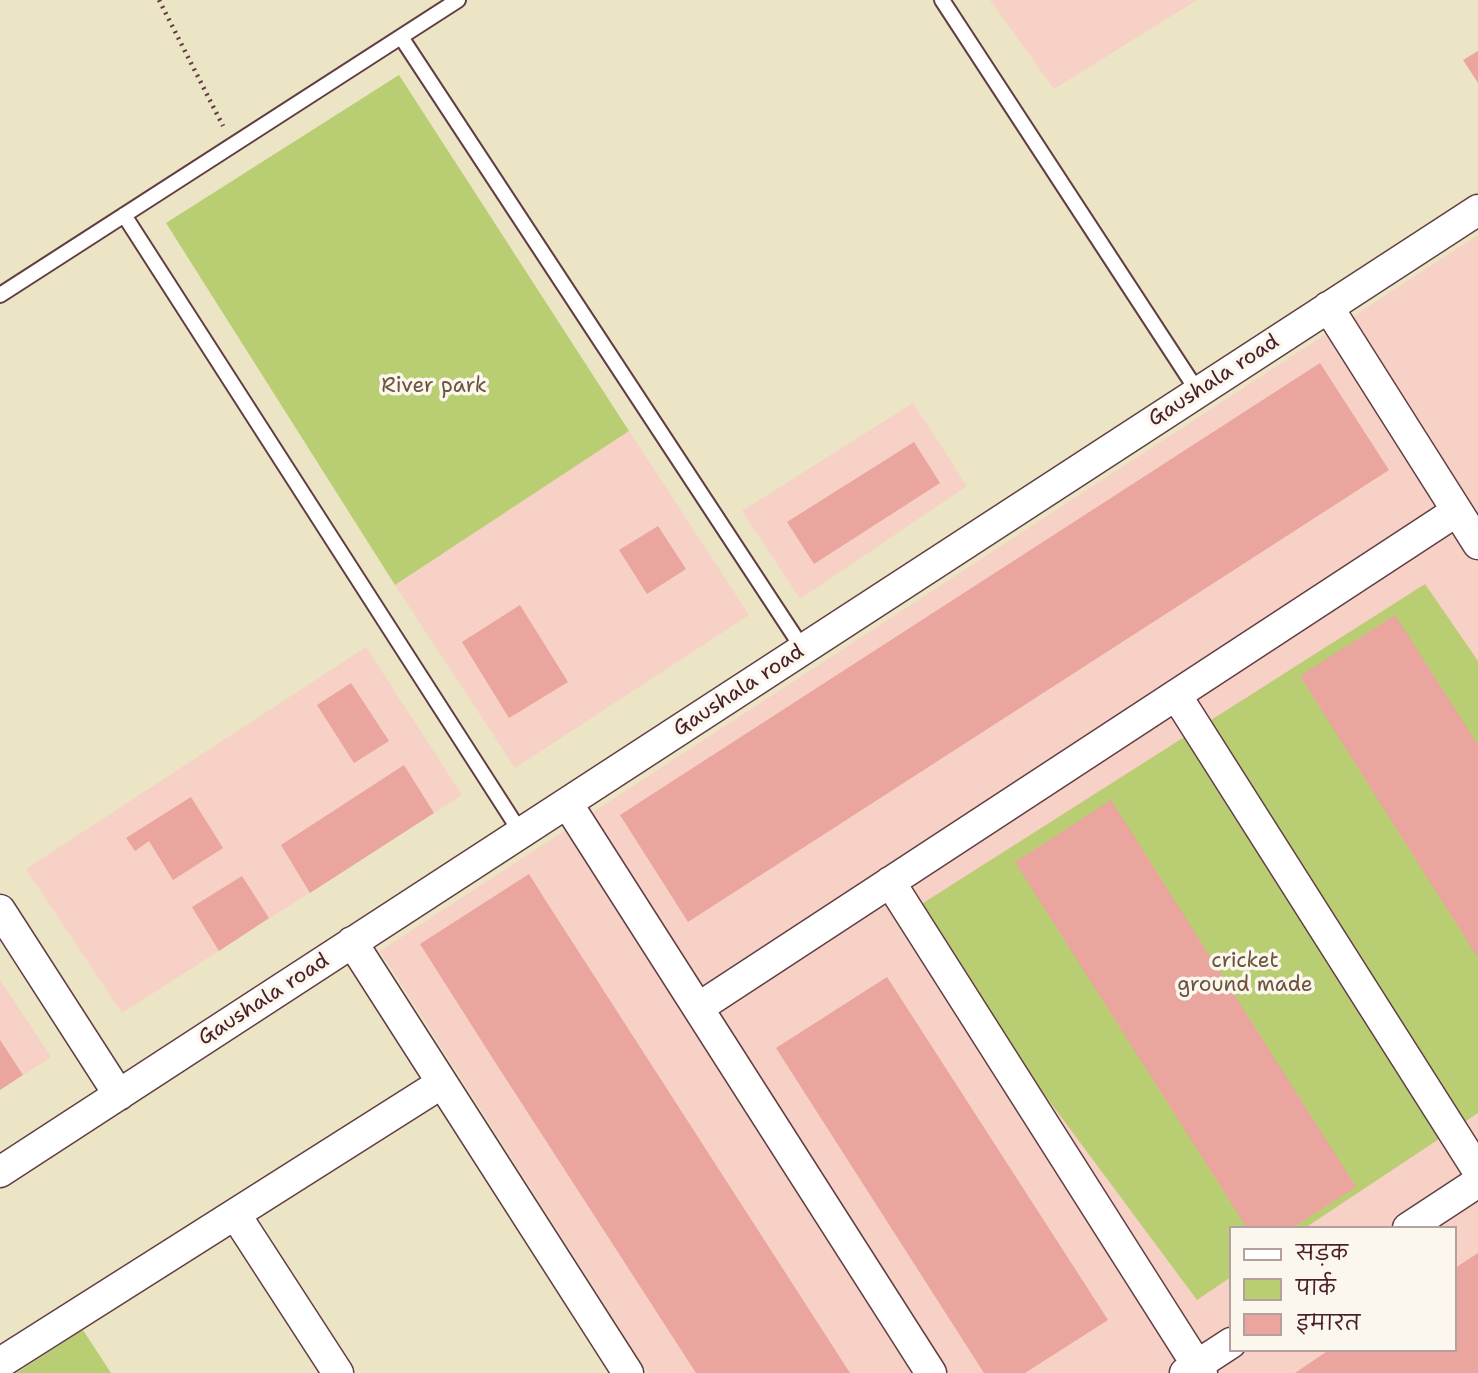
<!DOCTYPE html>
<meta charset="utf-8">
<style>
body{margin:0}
#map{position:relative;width:1478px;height:1373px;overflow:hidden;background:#ebe4c5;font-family:"Shantell Sans","Playpen Sans Deva",sans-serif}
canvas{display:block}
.legend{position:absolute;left:1229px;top:1226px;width:228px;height:126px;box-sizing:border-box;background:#fbf7ec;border:2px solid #b4a19f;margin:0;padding:9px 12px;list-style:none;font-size:21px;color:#4a1f2b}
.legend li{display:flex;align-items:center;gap:14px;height:35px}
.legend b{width:35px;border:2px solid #b4a19f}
</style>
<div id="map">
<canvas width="1478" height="1373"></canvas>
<ul class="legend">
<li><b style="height:9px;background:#fff"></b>सड़क</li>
<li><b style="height:19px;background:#b9ce72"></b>पार्क</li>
<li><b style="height:19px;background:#eaa59e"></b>इमारत</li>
</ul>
</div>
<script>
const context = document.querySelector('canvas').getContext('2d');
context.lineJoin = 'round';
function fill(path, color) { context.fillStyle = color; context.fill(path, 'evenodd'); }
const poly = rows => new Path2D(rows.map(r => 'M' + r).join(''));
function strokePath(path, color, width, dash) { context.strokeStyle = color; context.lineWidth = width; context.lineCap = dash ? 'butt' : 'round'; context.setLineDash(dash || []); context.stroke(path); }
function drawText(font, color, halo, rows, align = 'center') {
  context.font = font + ' "Shantell Sans",sans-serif'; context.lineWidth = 7; context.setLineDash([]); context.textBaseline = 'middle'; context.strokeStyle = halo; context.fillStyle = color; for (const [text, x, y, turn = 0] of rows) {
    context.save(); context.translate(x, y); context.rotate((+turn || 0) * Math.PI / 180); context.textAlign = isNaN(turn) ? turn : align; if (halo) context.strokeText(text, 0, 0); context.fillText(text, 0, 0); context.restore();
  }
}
const built = poly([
 [990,0,1197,0,1054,89],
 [1478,235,1478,1373,648,1373,380,951],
 [1231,1228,1455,1228,1455,1350,1231,1350],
 [913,403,967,486,800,599,742,511],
 [629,431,749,615,515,768,395,585],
 [366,647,462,795,122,1013,26,869],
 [0,980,51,1057,0,1090]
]);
const green = poly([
 [399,75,629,431,395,585,166,223],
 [1425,584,1478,661,1478,1113,1305,1228,1231,1228,1231,1277,1197,1300,909,912],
 [83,1330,111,1373,16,1373]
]);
const building = poly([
 [1478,51,1478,83,1463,60],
 [1320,363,1389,470,688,922,620,815],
 [914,442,940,483,814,564,787,522],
 [658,526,686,569,647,594,619,550],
 [520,605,568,682,509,718,462,642],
 [1395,615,1478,745,1478,958,1300,676],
 [351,683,389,741,354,763,317,705],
 [404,765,434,813,310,893,281,845],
 [191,797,223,848,173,880,149,841,135,851,126,838],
 [1111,800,1356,1187,1292,1228,1247,1228,1015,862],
 [529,874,544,898,850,1373,696,1373,495,1062,420,944],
 [242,876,269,918,219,951,192,907],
 [887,977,1108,1320,1025,1373,984,1373,776,1048],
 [0,1040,23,1075,0,1090],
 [1478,1253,1478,1373,1295,1373,1329,1350,1455,1350,1455,1268]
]);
const path = poly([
 [159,0,223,126]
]);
const service = poly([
 [942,0,1198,392],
 [401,37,803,649],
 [124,215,521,833],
 [0,295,458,0]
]);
const minor = poly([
 [1328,307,1478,544],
 [1176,695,1478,1171],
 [567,803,931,1373],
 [890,882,1202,1373],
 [0,910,119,1095],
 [352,942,628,1373],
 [698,1008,1457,511],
 [0,1172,1478,210],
 [235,1214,338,1373],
 [1408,1228,1478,1182],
 [0,1363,442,1083],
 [1185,1373,1231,1343]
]);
const streetNames = [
 ["Gaushala road",1214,381,-33],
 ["Gaushala road",739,691,-33],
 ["Gaushala road",264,1000,-33]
];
const parkNames = [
 ["River park",434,387],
 ["cricket",1245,962],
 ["ground made",1245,986]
];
fill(built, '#f7d1c6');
fill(green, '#b9ce72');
fill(building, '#eaa59e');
strokePath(service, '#623d42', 18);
strokePath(minor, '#623d42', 33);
strokePath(path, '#623d42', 4.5, [2, 5]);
strokePath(service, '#fff', 14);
strokePath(minor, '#fff', 30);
drawText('21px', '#4a1f2b', '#fbf7ec', streetNames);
drawText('21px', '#6b5440', '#fbf7ec', parkNames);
</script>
